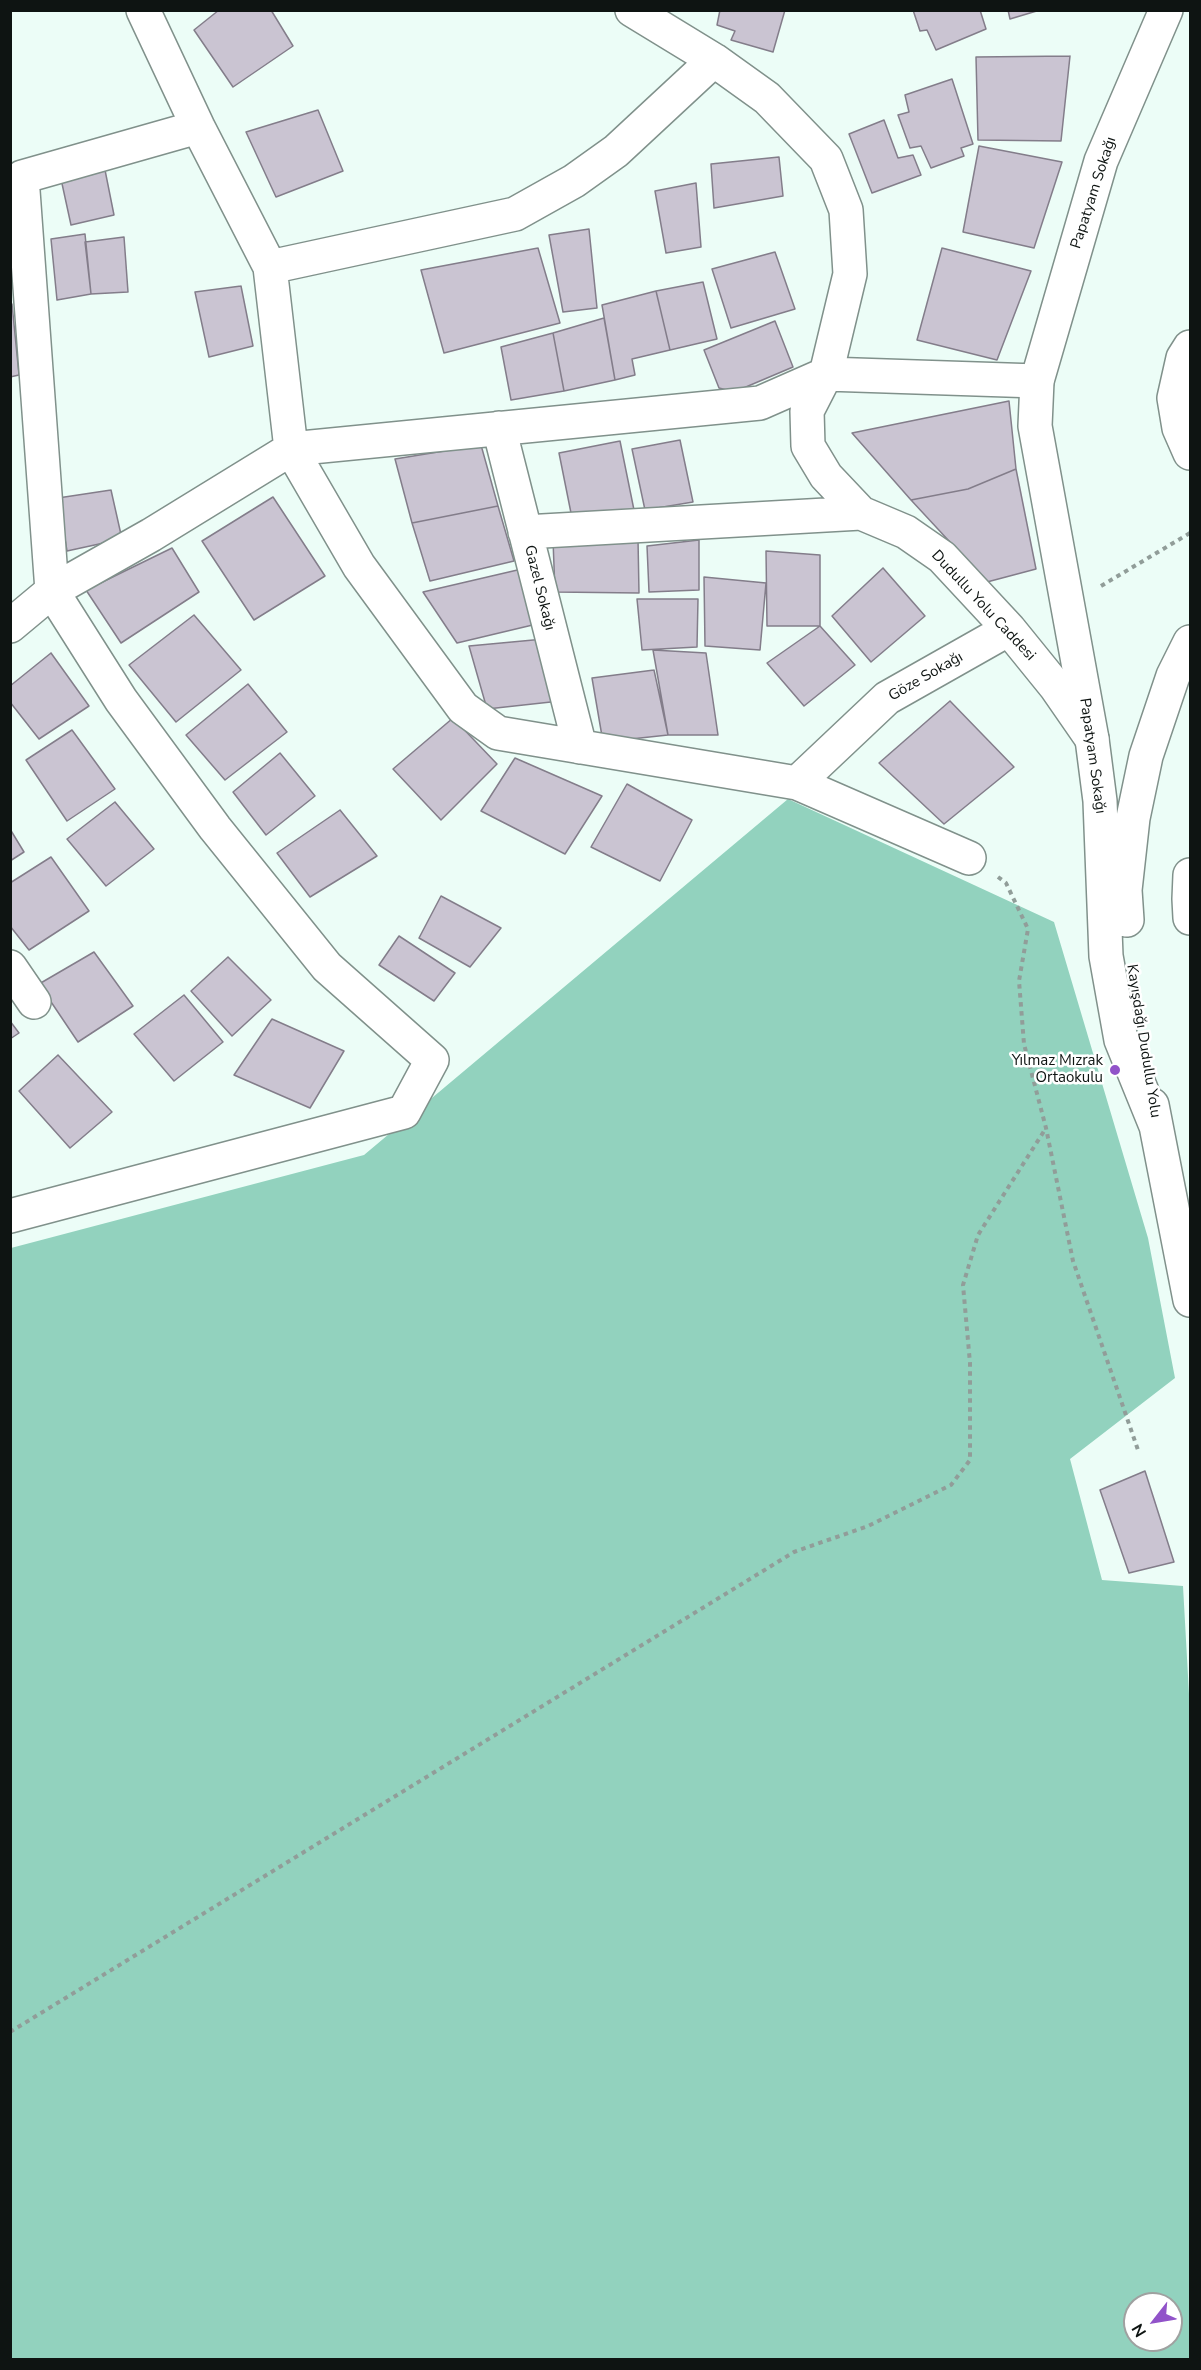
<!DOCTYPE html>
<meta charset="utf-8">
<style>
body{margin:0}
#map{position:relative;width:1201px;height:2370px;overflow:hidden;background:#ecfdf7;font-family:"Nunito Sans",sans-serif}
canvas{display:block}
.frame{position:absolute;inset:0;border:12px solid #0e1412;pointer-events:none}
.north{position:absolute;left:1123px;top:2292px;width:60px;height:60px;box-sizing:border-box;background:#fff;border:2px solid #9fa1a0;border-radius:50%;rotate:239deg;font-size:16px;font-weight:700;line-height:24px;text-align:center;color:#0e1412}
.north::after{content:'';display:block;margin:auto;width:21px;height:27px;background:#9153c9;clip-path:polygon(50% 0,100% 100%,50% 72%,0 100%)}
</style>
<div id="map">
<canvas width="1201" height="2370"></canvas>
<div class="frame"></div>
<div class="north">N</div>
</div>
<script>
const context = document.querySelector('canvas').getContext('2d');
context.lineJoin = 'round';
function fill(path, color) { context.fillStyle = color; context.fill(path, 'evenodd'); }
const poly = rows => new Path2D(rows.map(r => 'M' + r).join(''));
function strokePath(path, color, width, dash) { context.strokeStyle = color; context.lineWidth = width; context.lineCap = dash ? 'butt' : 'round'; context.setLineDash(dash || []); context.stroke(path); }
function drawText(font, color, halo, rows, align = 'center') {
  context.font = font + ' "Nunito Sans",sans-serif'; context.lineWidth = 5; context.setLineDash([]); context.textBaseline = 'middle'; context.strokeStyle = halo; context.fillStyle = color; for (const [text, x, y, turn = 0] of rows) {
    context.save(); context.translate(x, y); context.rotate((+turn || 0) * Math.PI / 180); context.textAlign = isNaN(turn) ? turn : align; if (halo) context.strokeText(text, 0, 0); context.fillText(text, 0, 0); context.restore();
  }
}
const forest = poly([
 [788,799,1054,922,1148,1238,1175,1378,1070,1459,1102,1580,1183,1586,1190,1712,1190,2359,11,2360,11,1248,364,1155],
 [1135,2304,1171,2304,1171,2340,1135,2340]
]);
const building = poly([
 [219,10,271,10,293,46,233,87,194,30,219,10],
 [720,10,785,10,773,52,731,40,735,31,717,25,720,10],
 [913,10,980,10,986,29,936,50,927,30,920,31,913,10],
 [1008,10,1040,10,1010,19,1008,10],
 [1070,56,1061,141,978,140,976,57,1070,56],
 [952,79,973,144,961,148,964,156,931,168,921,146,910,148,898,115,909,112,905,95,952,79],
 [318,110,343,171,276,197,246,132,318,110],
 [884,120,898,158,913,155,921,175,872,193,849,134,884,120],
 [979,146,1062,162,1034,248,963,232,979,146],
 [779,157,783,196,714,208,711,164,779,157],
 [105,170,114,215,71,225,61,179,105,170],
 [696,183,701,247,666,253,655,191,696,183],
 [589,229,597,308,563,312,549,235,589,229],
 [85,234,91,294,57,300,51,239,85,234],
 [124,237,128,292,91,294,85,242,124,237],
 [538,248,560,323,444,353,421,270,538,248],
 [942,248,1031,271,997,360,917,340,942,248],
 [775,252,795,309,731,328,712,269,775,252],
 [703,282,717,339,670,350,656,291,703,282],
 [241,286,253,346,209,357,195,292,241,286],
 [656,291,670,350,632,359,635,375,615,380,602,305,656,291],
 [10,304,12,304,19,375,10,377,10,304],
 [604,318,615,380,564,391,553,333,604,318],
 [775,321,793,367,734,392,719,388,704,350,775,321],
 [553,333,564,391,511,400,501,347,553,333],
 [1009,401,1016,469,968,489,911,500,852,433,1009,401],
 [680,440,693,502,645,510,632,449,680,440],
 [620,441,634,510,571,513,559,453,620,441],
 [481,445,498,506,412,523,395,459,481,445],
 [1016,469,1036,569,987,582,911,500,968,489,1016,469],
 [111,490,122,539,67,551,58,498,111,490],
 [273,497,325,576,254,620,202,541,273,497],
 [498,506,514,561,430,581,412,523,498,506],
 [638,539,639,593,555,592,553,540,638,539],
 [699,540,699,590,649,592,647,546,699,540],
 [172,548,199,592,121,643,86,590,172,548],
 [766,551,820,555,820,626,767,626,766,551],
 [526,568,541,623,457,643,423,592,526,568],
 [883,568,925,616,871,662,832,616,883,568],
 [704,577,766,583,760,650,705,646,704,577],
 [637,599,698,599,697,647,642,650,637,599],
 [194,615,241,670,176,722,129,665,194,615],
 [820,626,855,665,804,706,767,663,820,626],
 [544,639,560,701,487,709,469,646,544,639],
 [653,650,706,653,718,735,668,735,653,650],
 [51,653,89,706,39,739,10,702,10,686,51,653],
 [654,670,668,735,603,742,592,678,654,670],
 [248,684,287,732,225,780,186,735,248,684],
 [950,701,1014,767,944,824,879,763,950,701],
 [453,718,497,764,441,820,393,769,453,718],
 [72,730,115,789,67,821,26,760,72,730],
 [280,753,315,796,266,835,233,792,280,753],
 [515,758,602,796,565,854,481,811,515,758],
 [627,784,692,820,660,881,591,847,627,784],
 [115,802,154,849,106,886,67,839,115,802],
 [340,810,377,856,310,897,277,853,340,810],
 [10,829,24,852,10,861,10,829],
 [51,857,89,911,29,950,10,926,10,883,51,857],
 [441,896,501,928,470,967,419,938,441,896],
 [399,936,455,973,434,1001,379,965,399,936],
 [94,952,133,1006,78,1042,39,984,94,952],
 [228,957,271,1000,232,1036,191,991,228,957],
 [184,995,223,1042,174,1081,134,1034,184,995],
 [272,1019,344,1051,310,1108,234,1075,272,1019],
 [10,1021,19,1033,10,1039,10,1021],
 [58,1055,112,1112,70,1148,19,1091,58,1055],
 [1145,1471,1174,1562,1129,1573,1100,1490,1145,1471]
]);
const path = poly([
 [1101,586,1190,533],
 [998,877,1006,883,1028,929,1019,981,1024,1044,1046,1128,1073,1261,1139,1453],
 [10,2032,794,1552,868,1526,951,1485,970,1460,970,1363,963,1285,978,1235,1046,1128]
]);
const minor = poly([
 [143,10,198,127,270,267,291,449,359,566,463,708,498,733,797,783,969,858],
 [632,10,714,60,767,98,826,159,846,210,850,274,826,374,807,411,808,446,826,476,861,513,906,532,942,557,1009,629,1056,687,1092,739],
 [270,267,515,214,574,181,616,151,714,60],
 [1190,347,1183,358,1174,398,1179,428,1190,453],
 [499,428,580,747],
 [525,532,861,513],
 [10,626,52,591,151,535,291,449,760,403,826,374,1037,381],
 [797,783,887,698,1009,629],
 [10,967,34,1002],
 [10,1216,404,1112,432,1060,327,967,215,828,121,700,52,591,22,177,198,127]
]);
const major = poly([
 [1190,875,1189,899,1190,918],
 [1127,920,1125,890,1133,818,1146,756,1173,676,1190,642],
 [1152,1105,1190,1300],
 [1156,1126,1121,1040,1106,956,1100,801,1092,739,1035,426,1037,381,1101,161,1166,10]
]);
const markers = [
 [1115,1070,6,"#9153c9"]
];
const streetNames = [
 ["Papatyam Sokağı",1094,193,-72],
 ["Gazel Sokağı",539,588,76],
 ["Dudullu Yolu Caddesi",983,606,47],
 ["Göze Sokağı",926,677,-30],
 ["Papatyam Sokağı",1092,756,82],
 ["Kayışdağı Dudullu Yolu",1143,1041,81]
];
const poiNames = [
 ["Yılmaz Mızrak",1103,1061],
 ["Ortaokulu",1103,1078]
];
fill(forest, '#92d2be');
fill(building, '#cac4d2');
strokePath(building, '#837d8a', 1.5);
strokePath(minor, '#80918b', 36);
strokePath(major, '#80918b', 36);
strokePath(path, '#919d99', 4, [4.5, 4.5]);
strokePath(minor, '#fff', 33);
strokePath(major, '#fff', 33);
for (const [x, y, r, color] of markers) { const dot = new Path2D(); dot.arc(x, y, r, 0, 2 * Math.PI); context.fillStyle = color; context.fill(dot); strokePath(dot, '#fff', 2); }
drawText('15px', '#0e1412', '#fff', streetNames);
drawText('15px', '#0e1412', '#fff', poiNames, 'right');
</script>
